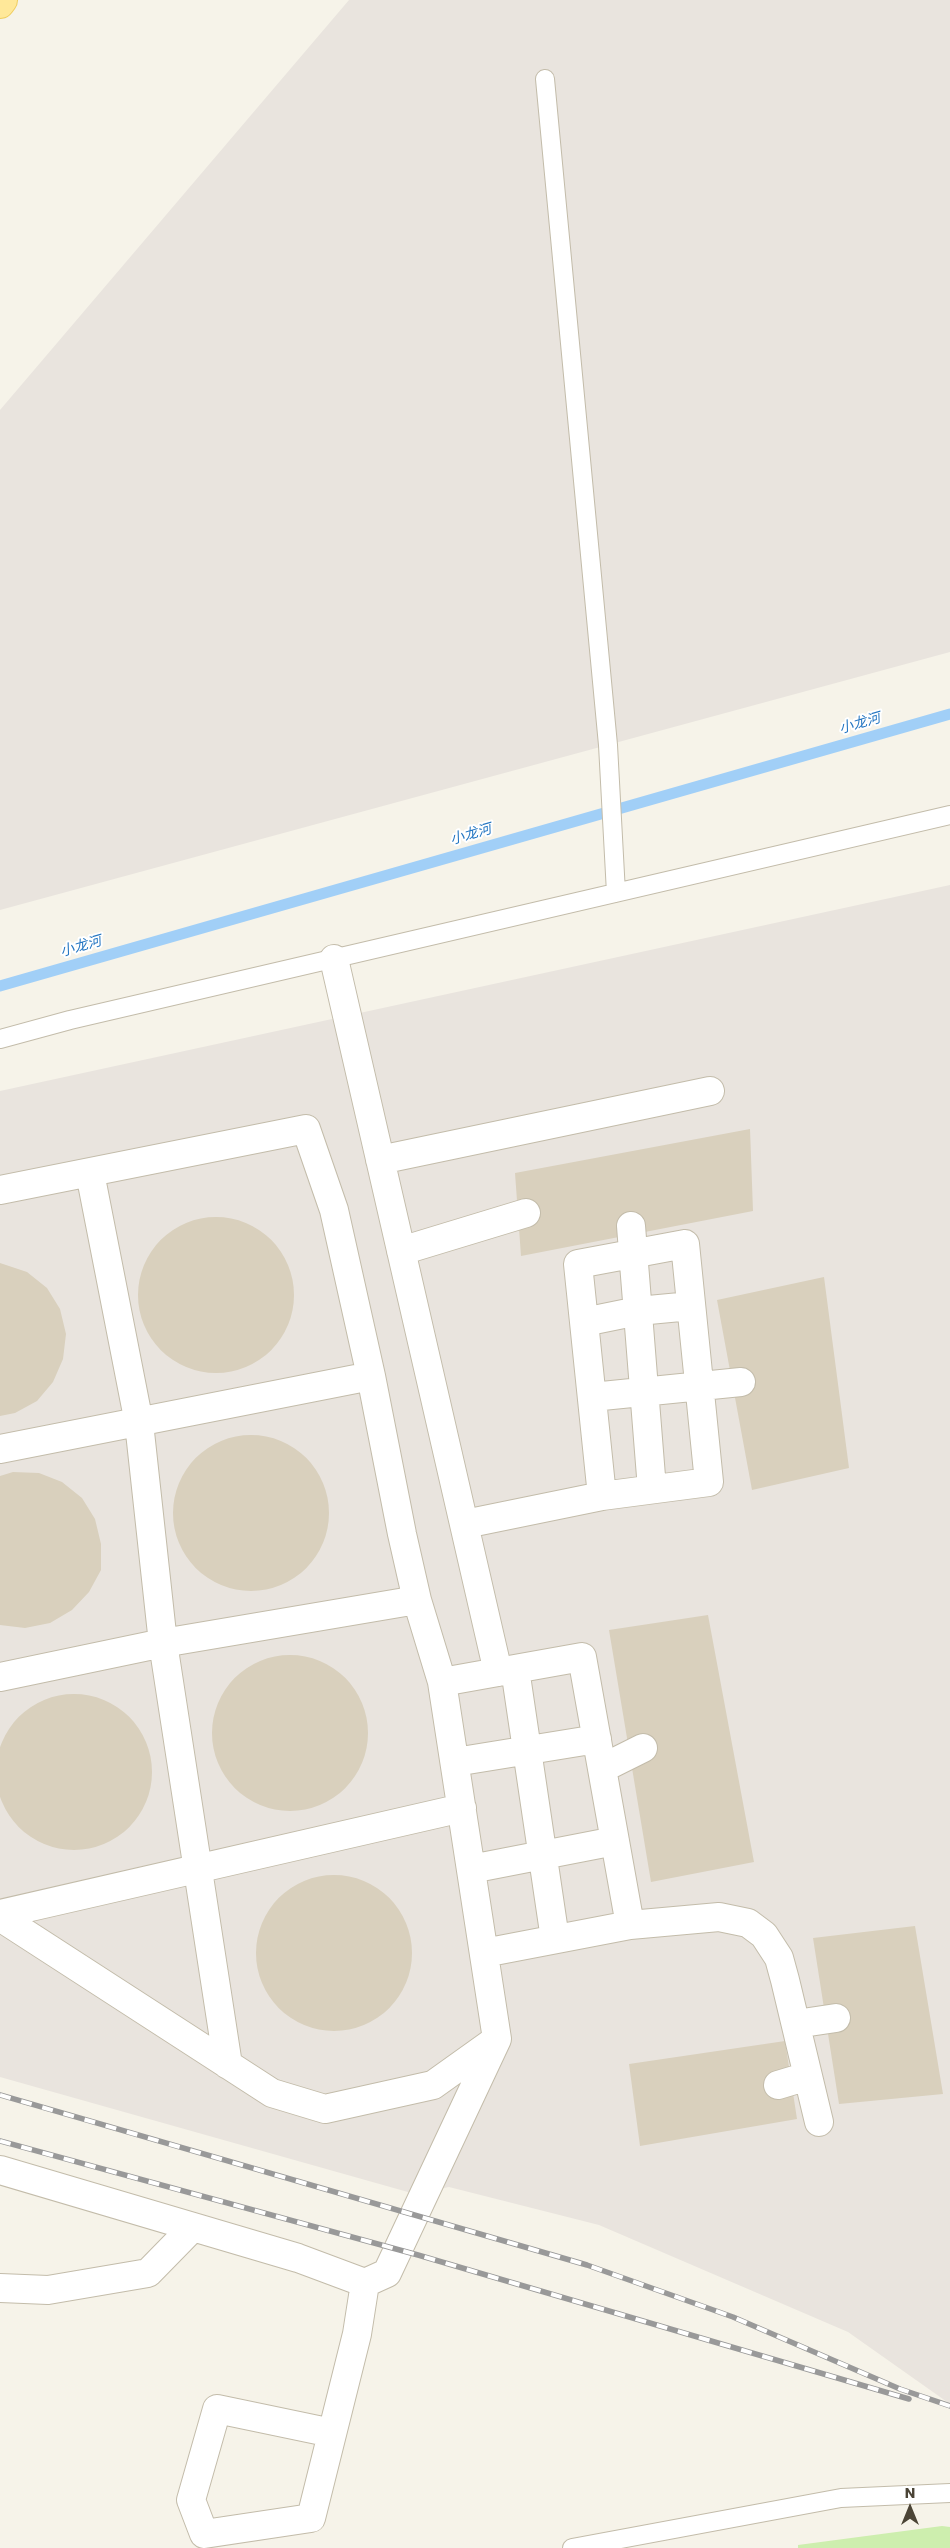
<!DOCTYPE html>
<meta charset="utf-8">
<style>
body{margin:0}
#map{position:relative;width:950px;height:2548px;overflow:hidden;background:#f6f3e9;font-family:Poppins,sans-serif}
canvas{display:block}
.north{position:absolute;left:885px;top:2483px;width:50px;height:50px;-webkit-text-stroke:4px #fff;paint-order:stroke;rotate:0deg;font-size:14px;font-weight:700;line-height:20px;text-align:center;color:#4b4436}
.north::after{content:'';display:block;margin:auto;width:18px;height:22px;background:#4b4436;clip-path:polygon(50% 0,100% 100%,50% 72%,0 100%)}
</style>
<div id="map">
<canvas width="950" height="2548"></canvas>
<div class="north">N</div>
</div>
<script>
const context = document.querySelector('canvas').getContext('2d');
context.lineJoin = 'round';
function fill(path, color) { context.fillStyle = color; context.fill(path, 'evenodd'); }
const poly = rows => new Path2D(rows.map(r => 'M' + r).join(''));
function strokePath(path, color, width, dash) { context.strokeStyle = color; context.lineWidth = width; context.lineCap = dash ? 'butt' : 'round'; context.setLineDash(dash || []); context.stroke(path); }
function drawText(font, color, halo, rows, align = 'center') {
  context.font = font + ' Poppins,"Noto Sans SC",sans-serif'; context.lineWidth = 4; context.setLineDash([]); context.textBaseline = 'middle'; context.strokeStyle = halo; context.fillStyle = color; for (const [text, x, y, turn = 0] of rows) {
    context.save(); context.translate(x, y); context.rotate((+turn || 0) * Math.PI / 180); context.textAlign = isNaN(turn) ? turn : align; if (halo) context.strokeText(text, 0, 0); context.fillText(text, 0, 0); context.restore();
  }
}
const industrial = poly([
 [349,0,950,0,950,652,0,910,0,410],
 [950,885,950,2404,848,2332,599,2225,449,2187,415,2194,0,2077,0,1091]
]);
const green = poly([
 [942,2526,950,2527,950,2548,798,2548,798,2545]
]);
const stream = poly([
 [0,986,950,714]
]);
const building = poly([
 [750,1129,753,1211,521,1256,515,1173],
 '138 1295a78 78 0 1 1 156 0a78 78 0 1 1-156 0Z',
 [0,1263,27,1272,47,1288,60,1309,66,1334,63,1359,53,1382,37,1401,15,1413,0,1416],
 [824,1277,849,1468,752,1490,717,1300],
 '173 1513a78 78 0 1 1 156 0a78 78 0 1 1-156 0Z',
 [13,1472,39,1473,62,1482,82,1498,95,1519,101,1544,101,1570,89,1592,72,1610,50,1623,25,1628,0,1625,0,1476],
 [708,1615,754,1862,651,1882,609,1630],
 '212 1733a78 78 0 1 1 156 0a78 78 0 1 1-156 0Z',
 '-4 1772a78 78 0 1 1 156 0a78 78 0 1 1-156 0Z',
 '256 1953a78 78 0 1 1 156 0a78 78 0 1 1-156 0Z',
 [915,1926,943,2094,839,2104,813,1938],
 [785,2041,797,2119,640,2146,629,2064]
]);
const service = poly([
 [545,79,608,745,616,893],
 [0,1039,70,1020,950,815],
 [572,2548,841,2498,950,2493]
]);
const minor = poly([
 [334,959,498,1672],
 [380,1160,710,1091],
 [90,1173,139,1423,163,1643,228,2065],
 [0,1190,306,1129,334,1210,371,1376,402,1534,417,1600,442,1682,497,2039,387,2273,365,2283,298,2258,0,2170],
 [631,1226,652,1489],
 [401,1251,526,1213],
 [584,1322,638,1311,691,1306],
 [592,1397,741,1382],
 [0,1449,371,1376],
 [465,1524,602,1496,709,1482,685,1244,578,1264,602,1496],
 [515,1669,555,1939],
 [0,1677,163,1643,417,1600],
 [442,1682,582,1657,630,1925,484,1953],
 [455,1762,597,1739],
 [603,1768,643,1748],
 [471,1869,615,1841],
 [0,1914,462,1808],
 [0,1917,272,2093,325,2109,433,2085,496,2040],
 [630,1925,719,1917,748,1923,764,1935,779,1958,785,1980,819,2122],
 [796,2024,836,2018],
 [778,2085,808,2076],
 [0,2288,48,2290,148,2273,193,2227],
 [332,2433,217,2409,191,2500,204,2534,311,2518,357,2334,365,2283]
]);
const primary = poly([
 [0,4,3,0]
]);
const rail = poly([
 [0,2095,587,2265,733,2317,900,2389,950,2406],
 [0,2141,418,2255,909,2399]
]);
const waterNames = [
 ["小龙河",860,724,-16],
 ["小龙河",471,835,-16],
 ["小龙河",81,947,-16]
];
fill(industrial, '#e9e4de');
fill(green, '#cdeeae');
strokePath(stream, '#a1cff7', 11);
fill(building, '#d9d0bd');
strokePath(service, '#c3bcaa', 20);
strokePath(minor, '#c3bcaa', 30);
strokePath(primary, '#efcd5e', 30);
strokePath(service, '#fff', 18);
strokePath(minor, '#fff', 28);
strokePath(primary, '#ffe899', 28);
strokePath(rail, '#999', 5.5);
strokePath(rail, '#fff', 4, [11]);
drawText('italic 14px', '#2476c2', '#fff', waterNames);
</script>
